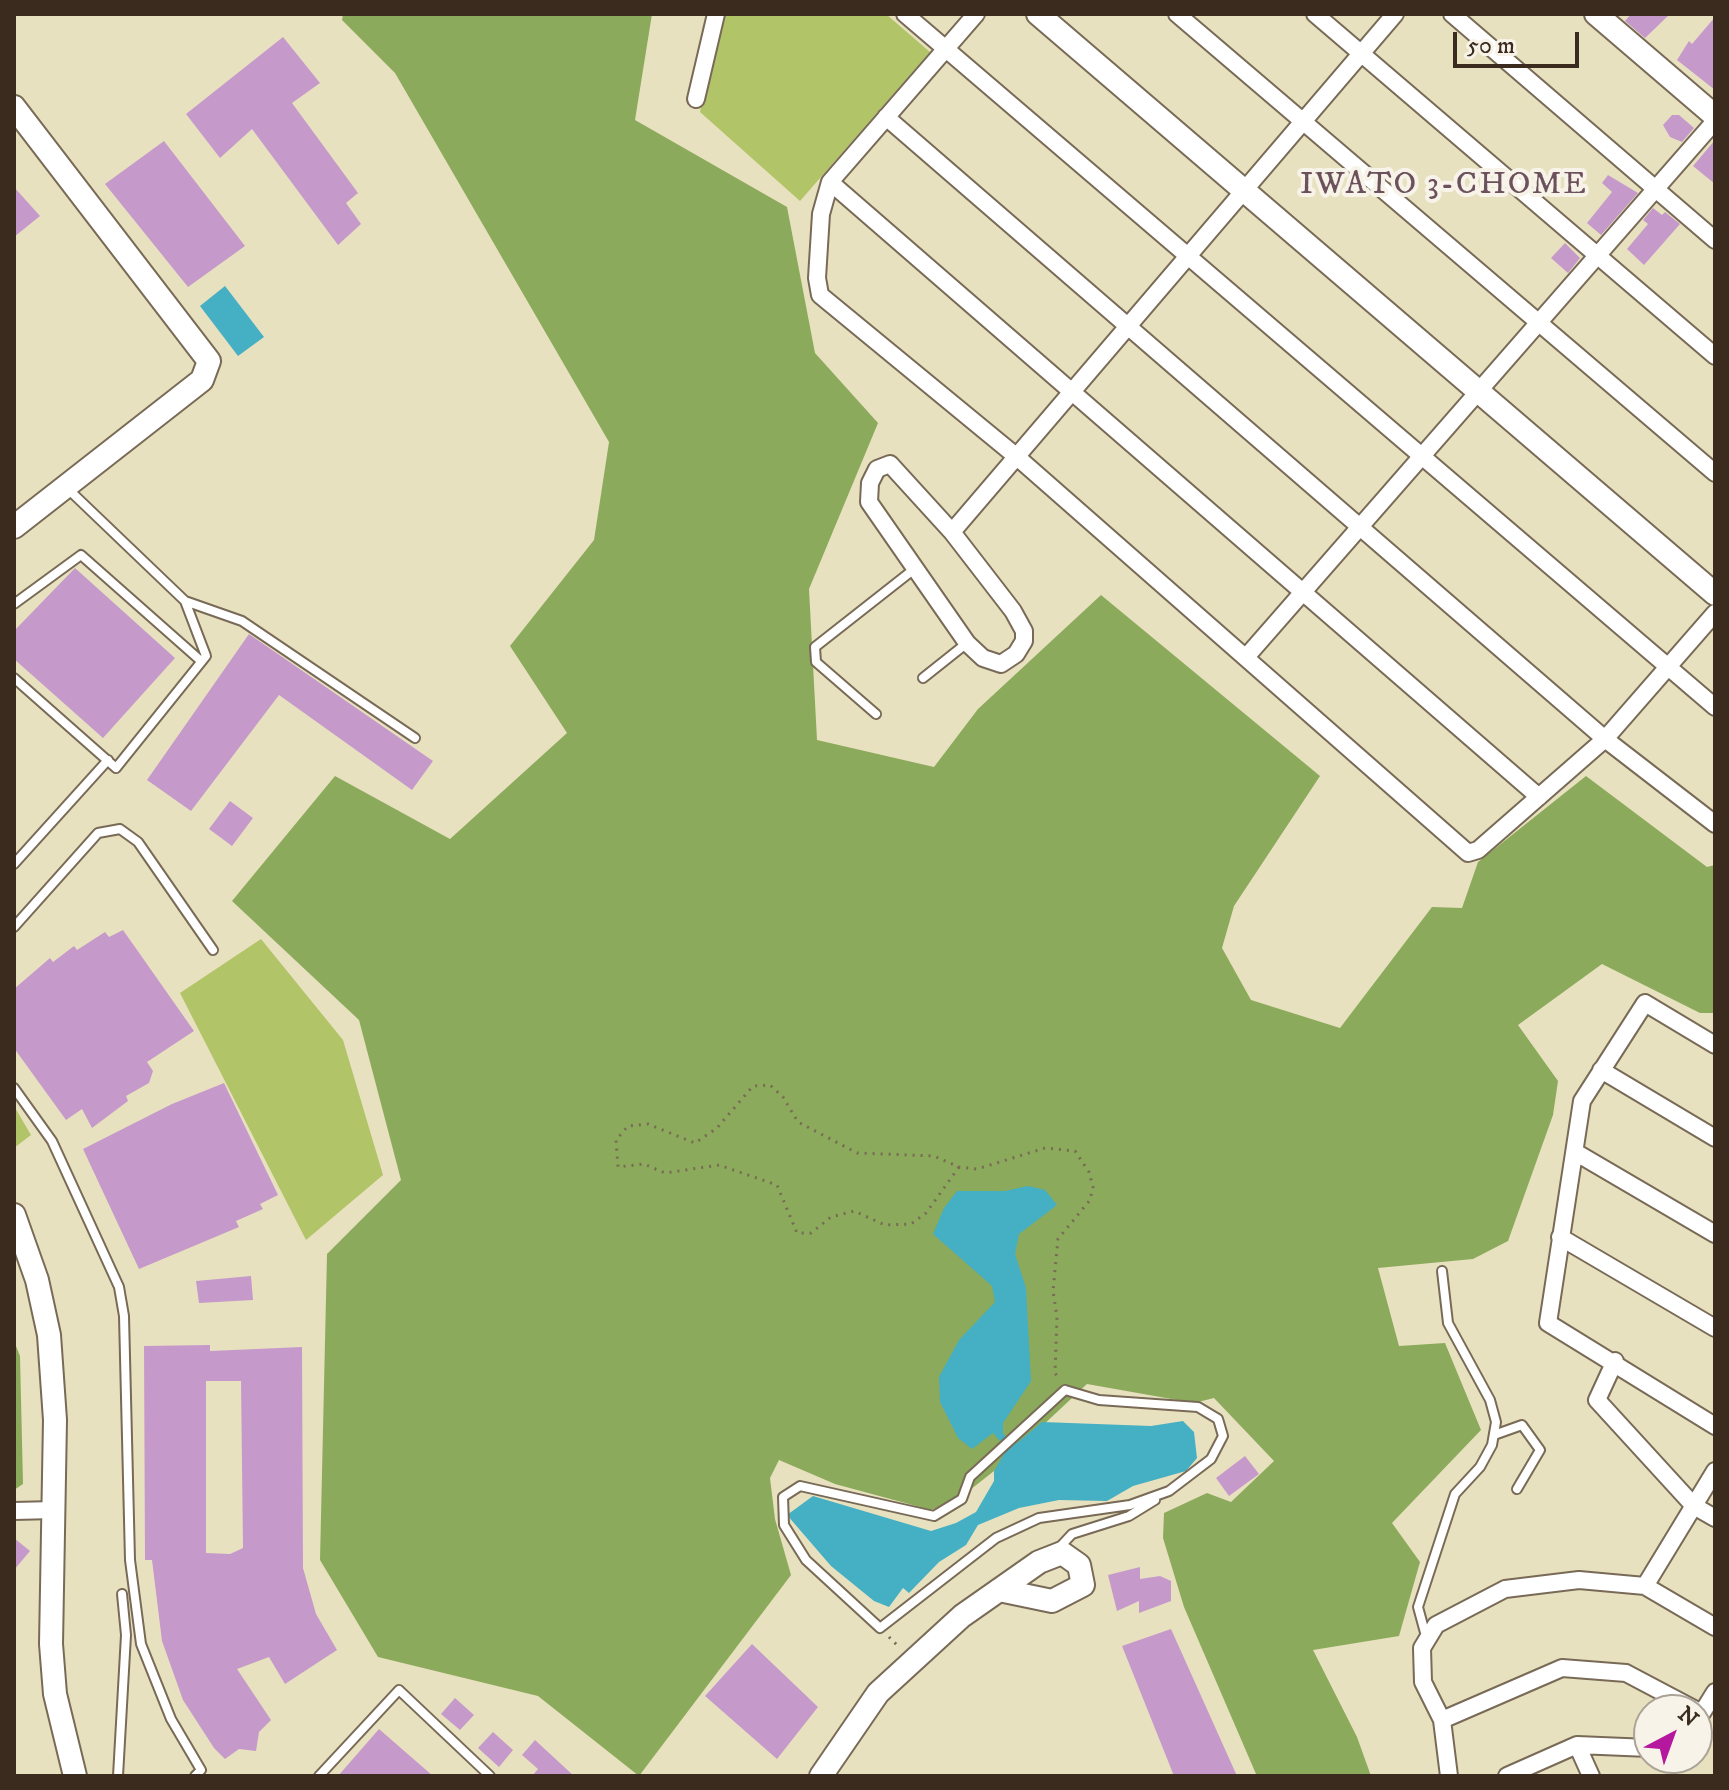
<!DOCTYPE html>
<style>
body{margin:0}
#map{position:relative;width:1729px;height:1790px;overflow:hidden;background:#e8e1bf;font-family:"IM FELL DW Pica",serif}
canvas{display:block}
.frame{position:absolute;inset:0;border:16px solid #3b2a1e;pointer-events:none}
.north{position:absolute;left:1633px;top:1694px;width:80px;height:80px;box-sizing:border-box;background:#f7f3e8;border:2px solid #aca397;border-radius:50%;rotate:41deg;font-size:22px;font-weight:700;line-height:32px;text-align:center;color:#3b2a1e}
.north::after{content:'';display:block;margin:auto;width:28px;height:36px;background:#b5179e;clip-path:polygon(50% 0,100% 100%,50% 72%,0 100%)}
.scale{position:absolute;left:1453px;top:32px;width:126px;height:36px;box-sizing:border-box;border:4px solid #3b2a1e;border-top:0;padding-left:10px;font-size:24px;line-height:28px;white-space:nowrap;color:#3b2a1e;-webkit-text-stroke:6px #f7f3e8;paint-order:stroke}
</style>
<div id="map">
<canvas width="1729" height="1790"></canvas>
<div class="frame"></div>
<div class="north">N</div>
<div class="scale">50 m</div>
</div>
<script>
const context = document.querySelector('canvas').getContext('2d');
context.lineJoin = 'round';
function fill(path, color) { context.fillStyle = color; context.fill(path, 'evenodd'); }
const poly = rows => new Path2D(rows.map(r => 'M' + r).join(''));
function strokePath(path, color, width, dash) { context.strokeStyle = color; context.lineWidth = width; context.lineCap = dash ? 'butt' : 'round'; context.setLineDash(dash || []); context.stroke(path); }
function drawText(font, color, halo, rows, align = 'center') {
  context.font = font + ' "IM FELL DW Pica",serif'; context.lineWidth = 8; context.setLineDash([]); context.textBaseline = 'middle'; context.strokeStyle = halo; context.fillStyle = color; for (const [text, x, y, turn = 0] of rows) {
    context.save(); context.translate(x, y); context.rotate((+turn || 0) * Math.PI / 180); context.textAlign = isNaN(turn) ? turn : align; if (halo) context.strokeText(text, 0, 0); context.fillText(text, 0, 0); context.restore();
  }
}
const green = poly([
 [721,14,886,14,930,52,800,201,700,112],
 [261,939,343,1040,383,1175,306,1240,180,993],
 [14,1106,31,1135,14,1148]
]);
const forest = poly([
 [343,14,652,14,635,120,787,207,815,353,878,423,809,589,817,740,934,767,978,709,1101,595,1320,776,1234,906,1222,948,1251,1000,1340,1028,1432,907,1462,908,1478,862,1586,776,1707,867,1715,865,1715,1013,1700,1013,1602,964,1518,1025,1558,1081,1553,1115,1508,1241,1473,1259,1378,1268,1399,1346,1445,1343,1481,1430,1392,1523,1420,1562,1399,1636,1313,1650,1357,1737,1371,1776,1256,1774,1184,1607,1163,1538,1164,1513,1207,1493,1231,1502,1274,1461,1214,1398,1194,1403,1087,1384,994,1471,961,1497,931,1510,835,1484,779,1460,770,1478,775,1519,791,1575,639,1776,538,1696,378,1657,320,1560,327,1254,401,1180,359,1020,232,901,335,776,450,839,567,733,510,646,594,540,609,442,395,73,342,20],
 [14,1341,20,1356,23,1484,14,1490]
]);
const water = poly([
 [225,286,264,337,238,356,200,306],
 [1028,1186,1045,1190,1057,1205,1019,1234,1015,1254,1026,1288,1031,1381,1003,1423,1003,1434,1017,1443,1042,1422,1151,1426,1183,1421,1194,1432,1197,1458,1186,1471,1133,1486,1107,1501,1059,1500,1019,1508,978,1525,966,1545,939,1562,909,1593,903,1588,889,1607,874,1601,831,1566,787,1515,813,1496,931,1531,956,1523,976,1512,994,1481,994,1471,1007,1449,993,1433,972,1449,958,1438,940,1402,939,1377,959,1340,995,1302,992,1286,933,1234,944,1208,957,1191,1005,1191]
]);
const building = poly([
 [1631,14,1670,14,1645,38,1625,21],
 [1715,17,1715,90,1677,60,1689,41,1692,44],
 [283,37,320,83,292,103,358,193,346,203,361,224,338,245,252,129,220,158,186,114],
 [1672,115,1679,115,1694,128,1682,142,1670,137,1663,125],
 [1715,140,1715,184,1693,166],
 [164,141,245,246,188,287,105,184],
 [1608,175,1638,193,1601,235,1587,223,1612,192,1602,183],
 [14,187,40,216,14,237],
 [1653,208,1662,215,1665,212,1680,224,1644,265,1627,249,1648,224,1643,220],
 [1565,243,1580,258,1568,273,1551,258],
 [75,568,175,658,103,738,14,659,14,631],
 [249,634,433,761,412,790,279,695,191,811,147,780],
 [230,801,253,818,232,846,209,829],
 [123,930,194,1031,147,1062,153,1071,149,1083,126,1096,128,1101,92,1128,82,1109,66,1120,14,1048,14,989,50,958,53,962,74,946,77,950,105,932,109,937],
 [224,1083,278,1195,260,1204,263,1209,236,1221,239,1227,139,1269,83,1149,172,1104],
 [251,1276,253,1300,199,1303,196,1281],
 [210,1345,210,1351,302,1347,303,1568,316,1614,337,1650,285,1684,269,1657,237,1669,271,1720,259,1732,256,1751,239,1749,225,1759,214,1748,183,1700,162,1641,152,1560,145,1560,144,1346],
 [206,1381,241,1381,243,1548,230,1554,206,1553],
 [1245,1456,1259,1474,1229,1496,1216,1478],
 [14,1538,30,1551,14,1570],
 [1140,1567,1140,1579,1160,1576,1171,1581,1171,1601,1139,1613,1139,1601,1117,1611,1108,1575],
 [1171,1629,1237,1776,1174,1776,1122,1646],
 [752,1644,818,1707,777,1759,705,1696],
 [455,1698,474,1715,460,1730,441,1714],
 [379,1729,433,1776,338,1776],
 [493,1732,513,1750,499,1767,478,1748],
 [535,1740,574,1776,532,1776,538,1769,522,1755]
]);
const path = poly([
 [959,1167,926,1213,911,1224,885,1225,854,1211,831,1217,811,1233,797,1233,777,1185,719,1165,665,1173,644,1164,618,1167,616,1140,628,1126,648,1124,695,1143,717,1128,753,1086,770,1085,783,1097,798,1122,857,1153,934,1156,959,1167,977,1169,1045,1148,1075,1151,1089,1172,1093,1187,1090,1200,1058,1239,1053,1291,1057,1317,1055,1373,1059,1379],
 [889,1637,900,1648]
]);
const service = poly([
 [68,489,185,601,242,621,415,738],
 [14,604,81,555,201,661],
 [14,678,116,768,206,656,185,601],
 [923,678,967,643],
 [876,714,816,662,815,647,913,570],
 [14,864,108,760],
 [14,927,98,833,120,829,138,842,213,950],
 [14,1088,52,1141,119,1287,124,1316,130,1560,141,1644,171,1719,201,1770,195,1776],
 [1065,1390,1099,1400,1198,1407,1218,1419,1223,1436,1211,1459,1169,1491,1130,1505,1039,1518,996,1538,880,1628,806,1560,784,1525,783,1497,800,1486,934,1516,962,1499,970,1477,1065,1390],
 [1494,1435,1522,1425,1540,1450,1517,1489],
 [1058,1549,1072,1534,1129,1516,1155,1500],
 [1427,1640,1418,1607,1455,1494,1480,1467,1492,1445,1496,1422,1490,1400,1448,1323,1442,1271],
 [118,1776,126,1635,122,1594],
 [319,1776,399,1690,490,1776]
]);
const minor = poly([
 [905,14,1715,707],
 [976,14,830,182,821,214,817,278,820,295,1017,457,1468,853,1478,850,1605,739,1715,613],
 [1177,14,1715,473],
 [1315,14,1715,356],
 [1452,14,1715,240],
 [696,99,716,14],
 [886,117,1605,739,1715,824],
 [830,182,1539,797],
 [890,464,952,532,1013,611,1024,631,1024,641,1016,654,1001,664,983,658,967,643,869,502,870,483,877,469,890,464],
 [952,532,1395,14],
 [1247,656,1715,121],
 [1715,1045,1645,1003,1582,1101,1548,1323,1715,1426],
 [1601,1070,1715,1138],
 [1575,1152,1715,1234],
 [1560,1237,1715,1328],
 [1615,1361,1597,1400,1694,1506,1715,1518],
 [14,1511,54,1510],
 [1645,1586,1715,1471],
 [1442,1720,1562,1668,1626,1673,1696,1710],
 [1697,1721,1715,1692],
 [1449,1776,1442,1720,1423,1682,1422,1648,1436,1625,1505,1589,1579,1580,1645,1586,1715,1627],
 [1507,1776,1577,1745],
 [1591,1776,1577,1745,1649,1748]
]);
const tertiary = poly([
 [1038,14,1715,594],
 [1596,14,1715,116],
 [14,107,209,361,202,380,14,527],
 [14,1215,37,1280,49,1335,55,1420,51,1644,55,1694,75,1776],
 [821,1776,878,1693,962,1616,1039,1562,1062,1553,1079,1565,1083,1585,1052,1601,999,1590]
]);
const neighbourhoodNames = [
 ["IWATO 3-CHOME",1444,186]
];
fill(green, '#b1c468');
fill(forest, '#8caa5c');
fill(water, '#45afc3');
fill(building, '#c59acb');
strokePath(service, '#786a56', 12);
strokePath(minor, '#786a56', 20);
strokePath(tertiary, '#786a56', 26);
strokePath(path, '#786a56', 3, [2, 6]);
strokePath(service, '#fff', 8);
strokePath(minor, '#fff', 16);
strokePath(tertiary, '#fff', 22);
context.letterSpacing = '2px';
drawText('32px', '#6b515b', '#f7f3e8', neighbourhoodNames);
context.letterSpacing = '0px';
</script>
